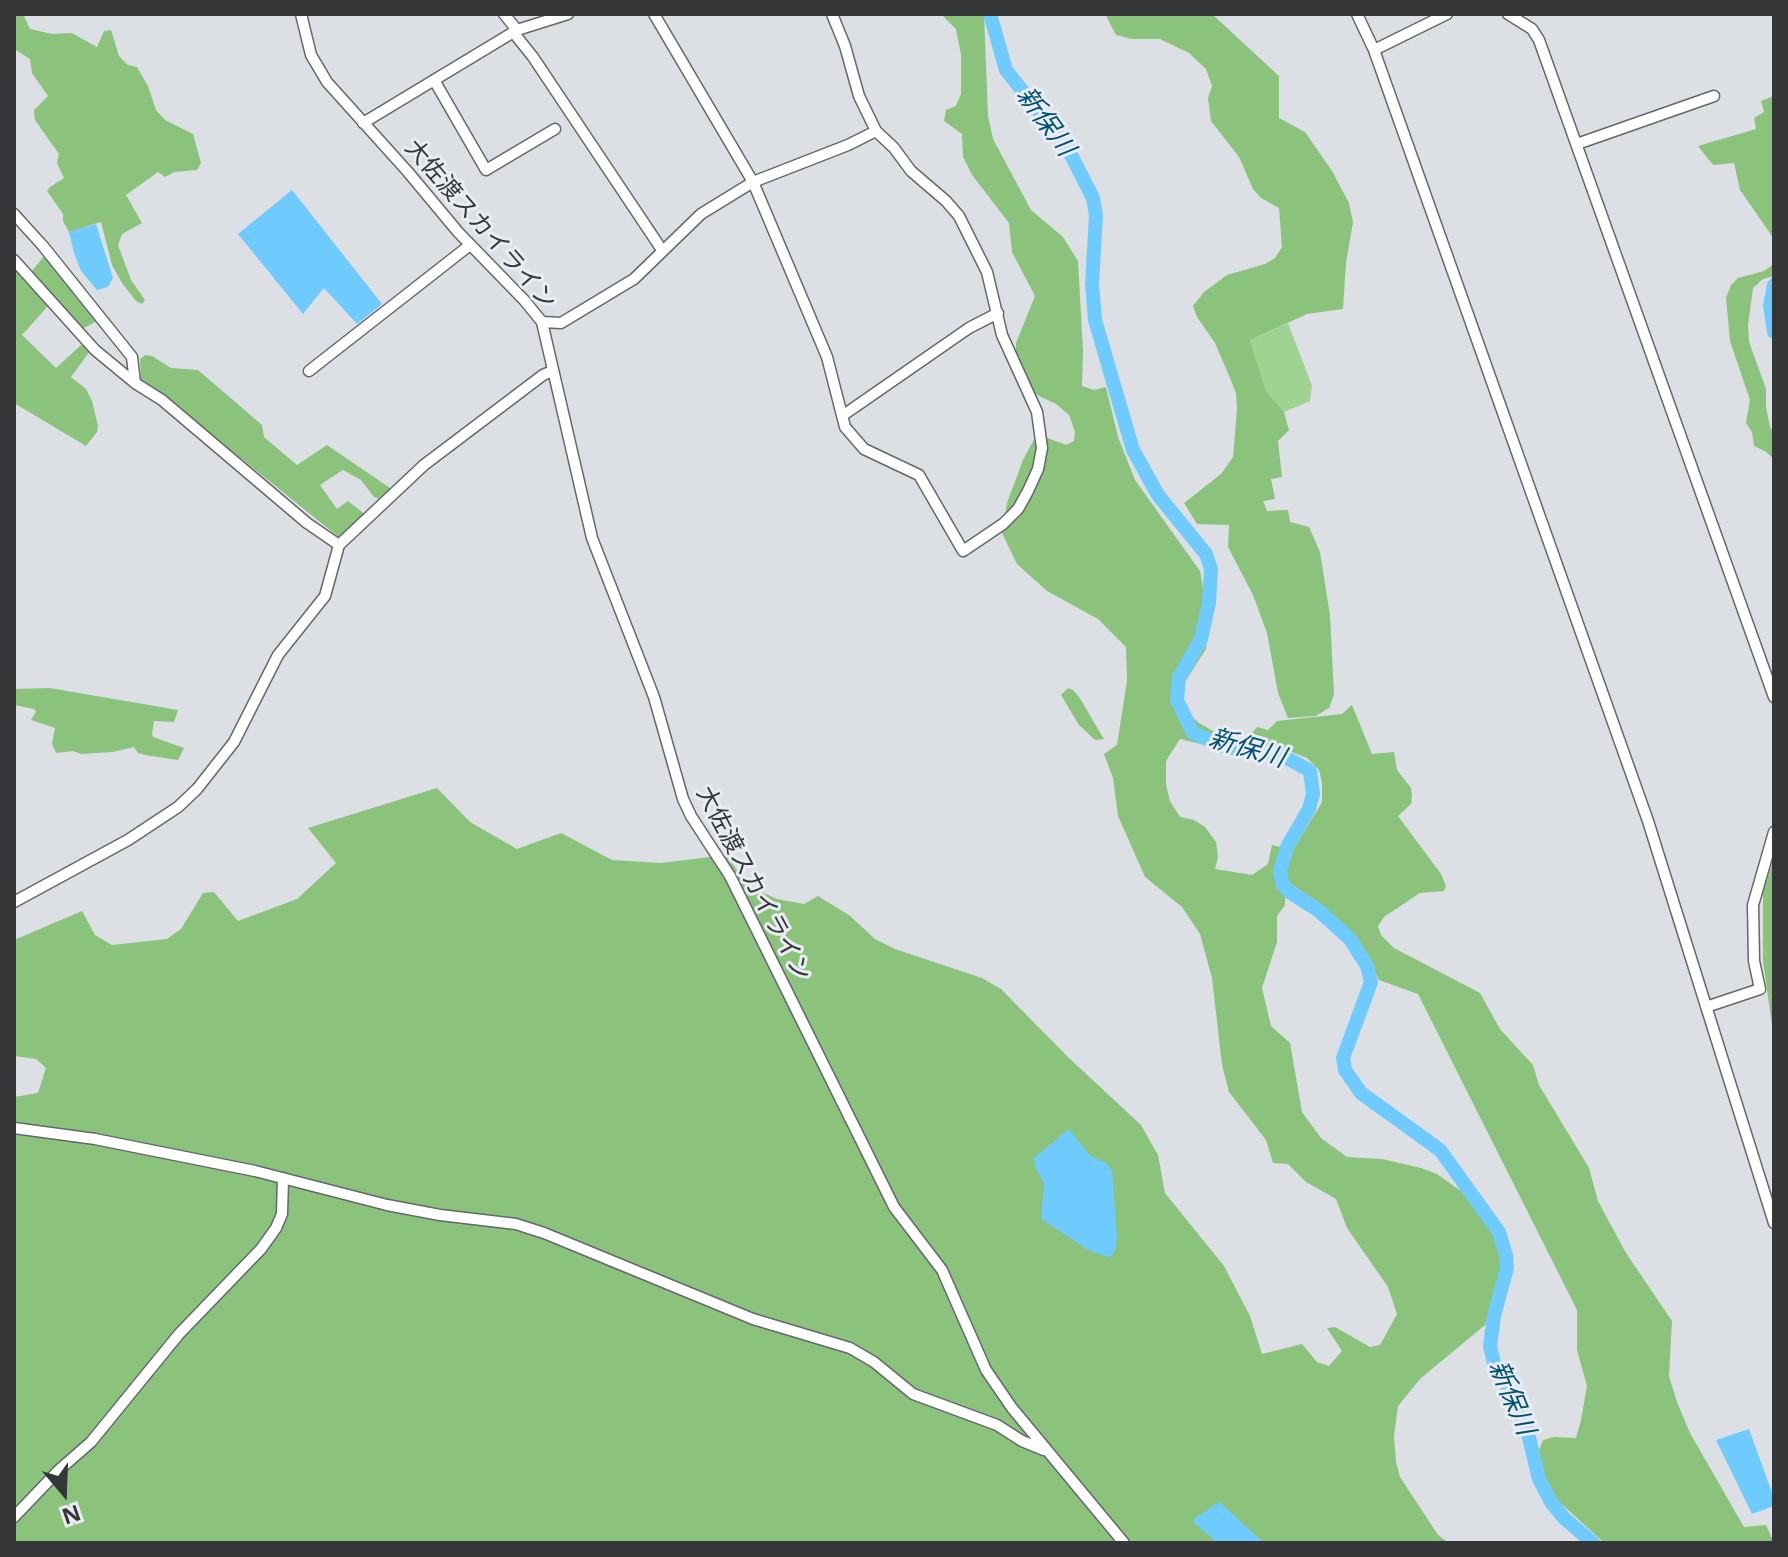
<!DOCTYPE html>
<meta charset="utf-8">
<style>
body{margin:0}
#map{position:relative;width:1788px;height:1557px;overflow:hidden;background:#dcdfe4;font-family:"Noto Sans",sans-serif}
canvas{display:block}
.frame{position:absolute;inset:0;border:16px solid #343638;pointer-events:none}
.north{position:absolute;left:24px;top:1453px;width:80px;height:80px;-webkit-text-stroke:6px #e9ecf2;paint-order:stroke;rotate:161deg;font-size:22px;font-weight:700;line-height:32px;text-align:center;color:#343638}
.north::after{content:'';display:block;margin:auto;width:28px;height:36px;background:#343638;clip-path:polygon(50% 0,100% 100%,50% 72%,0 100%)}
</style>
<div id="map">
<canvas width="1788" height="1557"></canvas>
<div class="frame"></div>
<div class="north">N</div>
</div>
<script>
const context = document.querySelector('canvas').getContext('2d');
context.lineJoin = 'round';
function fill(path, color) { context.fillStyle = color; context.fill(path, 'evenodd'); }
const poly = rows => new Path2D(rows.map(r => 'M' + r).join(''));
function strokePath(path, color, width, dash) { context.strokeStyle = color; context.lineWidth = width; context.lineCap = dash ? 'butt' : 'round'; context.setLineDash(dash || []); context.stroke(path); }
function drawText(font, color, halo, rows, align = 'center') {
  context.font = font + ' "Noto Sans","Noto Sans JP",sans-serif'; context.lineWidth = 6; context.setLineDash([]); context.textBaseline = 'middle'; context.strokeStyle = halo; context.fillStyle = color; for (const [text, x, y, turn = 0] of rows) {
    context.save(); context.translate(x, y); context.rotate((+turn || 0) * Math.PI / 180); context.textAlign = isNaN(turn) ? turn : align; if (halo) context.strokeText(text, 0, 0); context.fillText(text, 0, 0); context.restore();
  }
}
const green = poly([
 [1288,323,1312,386,1310,401,1284,412,1266,391,1250,340]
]);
const forest = poly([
 [14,14,23,14,30,29,52,34,72,33,97,47,104,31,111,30,119,56,128,65,137,67,148,86,156,110,165,120,193,134,201,163,197,170,174,172,165,177,158,172,126,195,142,223,122,234,118,245,131,280,145,300,142,304,136,301,122,283,112,265,101,222,69,232,63,221,63,214,47,191,50,187,64,178,57,163,59,154,35,120,34,110,48,96,32,73,30,59,14,49],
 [941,14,984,14,988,116,993,139,1031,210,1063,237,1078,261,1083,350,1082,386,1094,390,1106,387,1118,437,1135,480,1200,571,1209,619,1206,649,1181,688,1186,711,1199,723,1215,732,1232,733,1233,743,1225,750,1180,739,1166,761,1166,785,1170,801,1180,817,1194,820,1205,827,1216,842,1218,857,1215,869,1252,875,1268,864,1272,845,1281,847,1276,869,1277,884,1285,895,1285,905,1277,916,1277,942,1262,988,1271,1026,1290,1043,1302,1112,1321,1138,1347,1157,1382,1159,1421,1168,1437,1174,1461,1191,1495,1236,1501,1256,1502,1271,1485,1325,1420,1379,1398,1406,1394,1436,1396,1462,1400,1477,1438,1535,1449,1543,14,1543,14,1097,38,1093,46,1068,36,1059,14,1056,14,940,82,911,95,935,112,945,167,939,181,929,203,893,214,892,238,921,297,899,336,863,308,828,437,788,470,822,517,849,561,833,612,860,661,863,726,855,749,886,777,899,804,904,818,896,849,915,875,939,895,949,982,978,1001,989,1069,1058,1141,1125,1158,1155,1165,1193,1224,1266,1250,1316,1262,1354,1302,1344,1317,1362,1329,1366,1342,1351,1327,1328,1335,1327,1370,1347,1380,1345,1397,1314,1388,1287,1347,1228,1336,1199,1306,1182,1288,1164,1273,1163,1266,1140,1229,1092,1222,1065,1212,978,1200,934,1182,907,1145,877,1118,816,1113,778,1104,754,1117,745,1127,681,1126,647,1098,619,1047,591,1017,564,1002,533,1007,503,1023,460,1037,434,1066,445,1074,441,1075,432,1069,415,1056,404,1035,394,1016,353,1016,343,1035,296,1012,252,1009,223,972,175,963,157,962,134,944,121,946,110,956,106,961,94,961,55,956,29],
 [1105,14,1212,14,1279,76,1279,118,1305,132,1332,171,1349,203,1353,222,1346,263,1343,309,1307,314,1250,340,1266,391,1284,412,1289,430,1278,441,1282,477,1271,479,1275,499,1263,501,1267,511,1288,510,1290,522,1309,527,1320,552,1330,615,1334,695,1329,708,1316,716,1288,718,1278,693,1267,633,1253,595,1228,547,1229,525,1197,524,1184,503,1221,474,1233,457,1237,409,1236,393,1230,378,1215,343,1197,317,1193,306,1204,292,1227,275,1265,264,1275,258,1282,247,1279,208,1261,198,1253,189,1239,157,1211,121,1208,98,1212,86,1206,69,1189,53,1160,39,1132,39,1116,35],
 [1774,96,1774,239,1740,190,1734,163,1713,165,1698,146,1756,129,1754,118,1764,112,1761,101],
 [45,255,99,320,82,329,31,272],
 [14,264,49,305,22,335,56,368,81,345,90,351,71,377,86,389,92,401,98,426,97,432,86,446,14,403],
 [1774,264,1774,276,1763,279,1753,288,1748,325,1749,342,1766,389,1766,407,1770,427,1774,433,1774,459,1765,451,1754,446,1752,432,1746,423,1750,400,1730,341,1726,298,1731,285,1738,278,1764,271],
 [145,355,152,356,171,368,198,370,262,425,264,437,297,465,327,445,393,490,383,500,374,497,361,480,343,470,320,485,337,509,348,501,366,515,340,538,181,410,148,387,141,379,140,359],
 [50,688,178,710,174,722,154,721,152,734,153,737,184,748,178,760,145,755,138,753,134,747,113,752,81,754,73,751,56,753,52,744,55,728,31,720,36,712,34,709,14,705,14,689],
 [1068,688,1073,690,1079,697,1104,739,1095,740,1079,725,1061,695],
 [1352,705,1372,754,1394,752,1397,770,1411,788,1412,795,1411,804,1398,816,1441,874,1446,886,1444,891,1420,893,1384,917,1378,926,1381,935,1394,948,1480,993,1500,1029,1533,1065,1539,1085,1589,1168,1598,1201,1626,1253,1672,1321,1669,1376,1677,1402,1690,1433,1744,1527,1766,1525,1774,1543,1604,1543,1554,1497,1544,1478,1537,1455,1543,1440,1554,1437,1576,1438,1581,1420,1587,1386,1577,1350,1577,1310,1418,994,1379,980,1367,956,1347,930,1314,900,1288,882,1286,871,1287,860,1322,802,1322,783,1319,770,1307,758,1282,748,1258,748,1254,743,1256,739,1251,734,1257,727,1268,730,1277,721,1342,714],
 [1774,858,1774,1039,1763,961,1763,892]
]);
const water = poly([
 [292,190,382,304,357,324,324,288,303,314,238,234],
 [96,224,113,278,108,287,97,290,81,271,74,253,69,232],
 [1069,1129,1090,1156,1106,1163,1112,1171,1117,1235,1116,1247,1112,1256,1108,1257,1090,1251,1041,1219,1044,1184,1035,1166,1034,1158],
 [1749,1429,1774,1498,1774,1506,1752,1514,1716,1440],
 [1219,1502,1264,1543,1218,1543,1194,1523,1194,1519]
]);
const river = poly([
 [990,14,1006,70,1067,147,1093,198,1096,215,1092,284,1095,320,1133,450,1158,495,1206,554,1211,569,1209,603,1201,639,1179,678,1177,700,1193,733,1226,747,1282,755,1310,771,1313,794,1309,809,1288,845,1280,870,1282,883,1288,891,1318,910,1350,939,1367,966,1371,982,1343,1058,1345,1070,1361,1093,1440,1150,1499,1232,1506,1255,1507,1268,1494,1316,1490,1346,1495,1367,1510,1390,1526,1425,1539,1479,1551,1502,1564,1518,1593,1543],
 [1774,285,1770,305,1774,332]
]);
const minor = poly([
 [301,14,311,55,327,82,408,172,458,232,524,300,542,322,592,538,654,697,683,799,691,816,730,876,894,1207,942,1270,986,1370,1012,1408,1124,1543],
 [504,14,517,30],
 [654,14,753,182,827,357,845,427,864,449,919,475,963,551,1003,524,1018,509,1028,491,1038,469,1042,448,1037,412,1002,335,987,272,959,216,946,201,911,171,894,148,876,131,859,96,845,46,832,14],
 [1357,14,1374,50,1648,821,1774,1223],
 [1508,14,1532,29,1539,40,1774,697],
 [513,32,533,57,662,250],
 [1374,50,1447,14],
 [434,80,486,170,555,129],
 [363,123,517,30,568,14],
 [1577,144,1714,96],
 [14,214,43,246,132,357,135,383],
 [14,260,95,350,135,383,162,400,307,523,339,545],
 [542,322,561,323,634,279,701,214,753,182,848,145,876,131],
 [309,371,470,245],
 [842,416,969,328,998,313],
 [14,902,128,840,178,807,197,789,234,742,278,655,325,596,339,545,424,465,543,375,552,371],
 [1706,1007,1760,989,1754,961,1753,905,1774,832],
 [14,1128,95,1139,255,1171,387,1205,440,1215,516,1224,544,1233,753,1319,850,1348,874,1362,913,1394,997,1425,1022,1441,1044,1450],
 [14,1517,59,1470,91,1442,179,1334,261,1249,276,1228,282,1214,283,1178]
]);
const streetNames = [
 ["大佐渡スカイライン",480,225,49],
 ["大佐渡スカイライン",753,884,62]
];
const waterNames = [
 ["新保川",1045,122,54],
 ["新保川",1247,749,16],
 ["新保川",1511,1398,67]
];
fill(green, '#9fd392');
fill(forest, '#8bc37d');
fill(water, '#6fcbfd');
strokePath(river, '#6fcbfd', 14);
strokePath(minor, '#64676c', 13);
strokePath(minor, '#fff', 10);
drawText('24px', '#343638', '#e9ecf2', streetNames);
drawText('italic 26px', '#005171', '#e9ecf2', waterNames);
</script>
